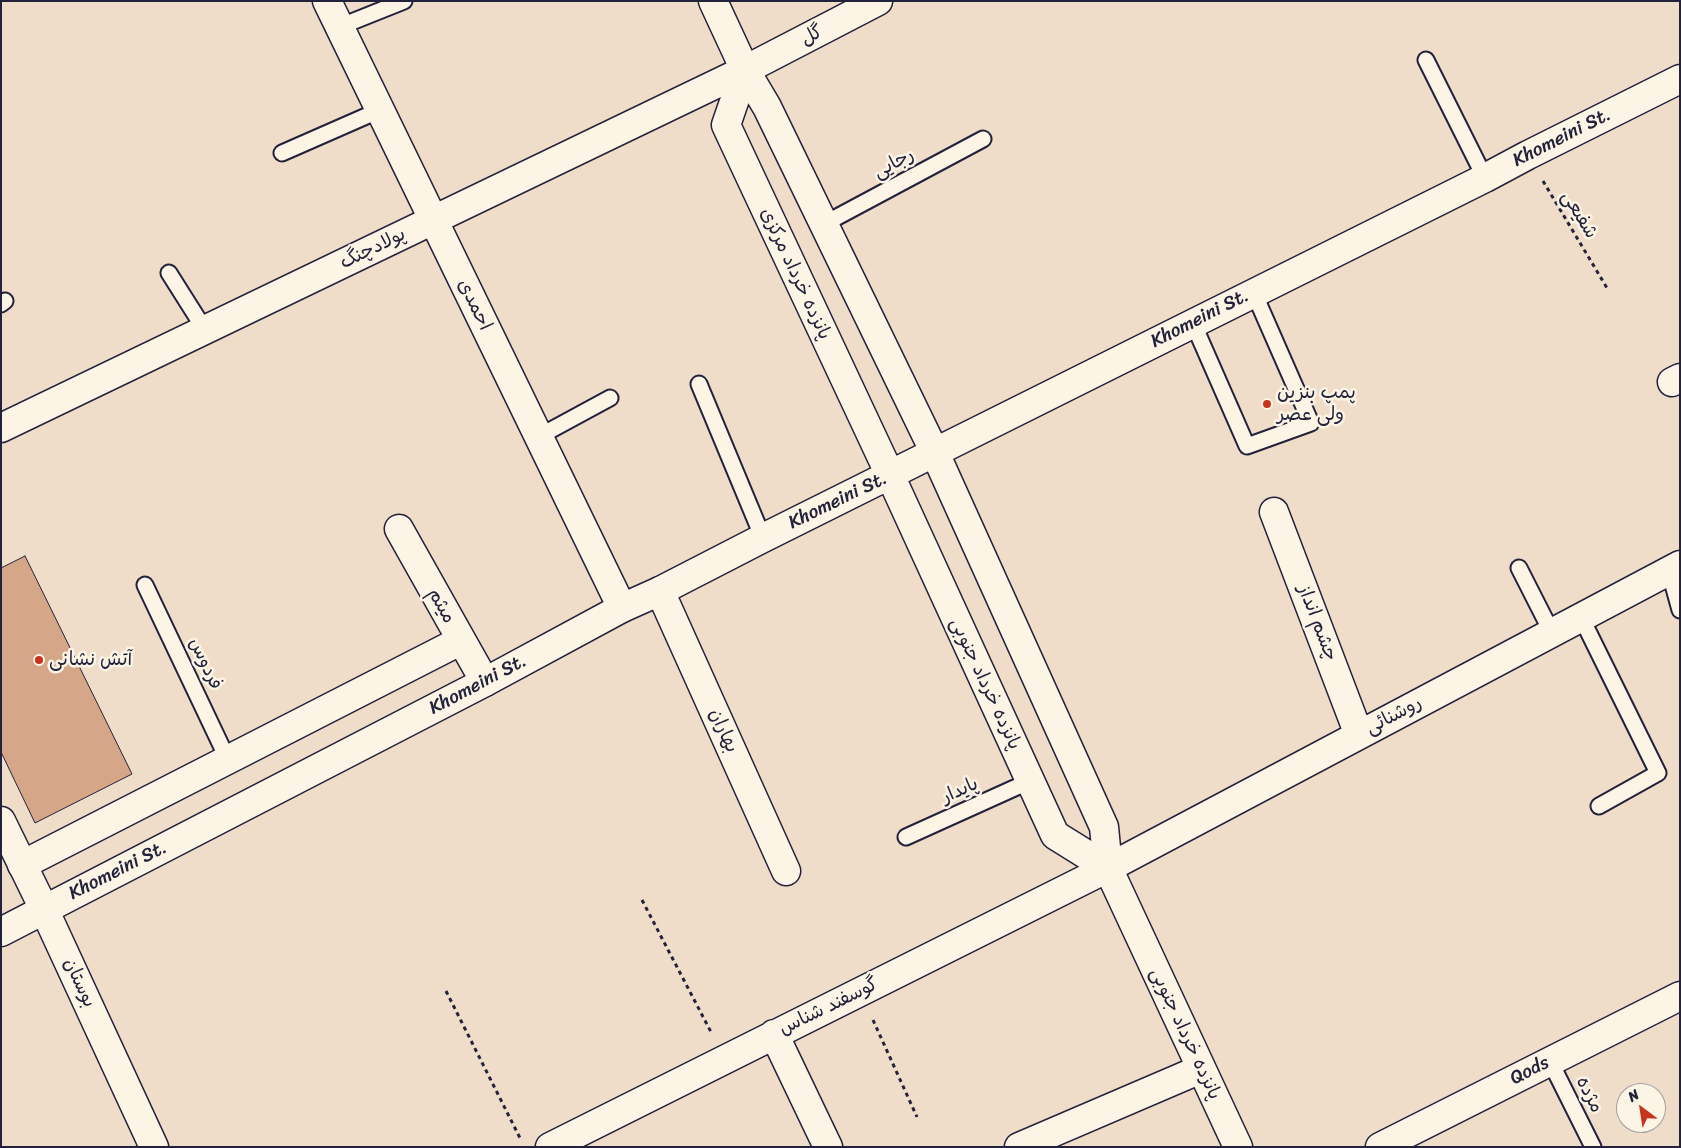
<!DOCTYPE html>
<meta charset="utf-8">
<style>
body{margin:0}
#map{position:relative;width:1681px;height:1148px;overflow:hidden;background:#f0ddc9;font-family:Sriracha,sans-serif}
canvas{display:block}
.frame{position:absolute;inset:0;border:2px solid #22223b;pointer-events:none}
.north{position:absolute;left:1616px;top:1083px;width:50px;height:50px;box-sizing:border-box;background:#fcf5e5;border:1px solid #a5a1a1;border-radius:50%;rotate:329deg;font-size:14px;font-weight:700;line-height:20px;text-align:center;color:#22223b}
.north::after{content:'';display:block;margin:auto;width:18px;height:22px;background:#c8321e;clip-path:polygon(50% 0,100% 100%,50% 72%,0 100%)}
</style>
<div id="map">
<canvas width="1681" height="1148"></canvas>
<div class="frame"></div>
<div class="north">N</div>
</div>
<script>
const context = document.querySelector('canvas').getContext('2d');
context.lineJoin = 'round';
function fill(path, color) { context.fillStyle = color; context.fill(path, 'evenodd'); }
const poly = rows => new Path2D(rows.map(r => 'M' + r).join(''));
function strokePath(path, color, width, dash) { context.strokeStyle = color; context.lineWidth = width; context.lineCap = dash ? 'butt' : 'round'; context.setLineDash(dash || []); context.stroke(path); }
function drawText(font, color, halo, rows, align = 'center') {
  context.font = font + ' Sriracha,"Playpen Sans Arabic",sans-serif'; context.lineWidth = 5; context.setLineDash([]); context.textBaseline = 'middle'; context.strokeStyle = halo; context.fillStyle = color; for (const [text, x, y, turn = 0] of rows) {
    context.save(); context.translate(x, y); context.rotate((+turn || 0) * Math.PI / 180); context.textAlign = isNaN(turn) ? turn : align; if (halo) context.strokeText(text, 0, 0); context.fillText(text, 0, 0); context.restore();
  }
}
const building = poly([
 [25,556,132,774,35,823,1,752,1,568,25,556]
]);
const path = poly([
 [1543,181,1607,288],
 [642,900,712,1034],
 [446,991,521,1140],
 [873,1020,917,1117]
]);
const lane = poly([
 [339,27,404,1],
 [1426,60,1485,178],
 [282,153,380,110],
 [824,224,983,139],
 [169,273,205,330],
 [1,304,5,301],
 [1193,323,1247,446,1311,423,1254,293],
 [699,384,763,538],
 [538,437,610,398],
 [1519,568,1552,633],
 [1669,570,1680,610],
 [145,585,228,760],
 [1581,617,1658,773,1599,806],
 [906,837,1030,781],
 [1550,1061,1593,1147]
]);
const street = poly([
 [327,1,622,608],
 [1672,382,1680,378],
 [1,428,745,70,878,1],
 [1274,512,1359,735],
 [399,529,485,682],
 [660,591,786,871],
 [22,865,460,641],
 [774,1034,828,1147],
 [550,1147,1108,868,1680,565],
 [1019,1147,1201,1069]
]);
const secondary = poly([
 [713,1,745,70,767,107,935,453,1104,827,1108,868,1238,1147],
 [745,70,726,125,890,475,1055,835,1108,868],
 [1,821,44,909,154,1147],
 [1,932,485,682,622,608,660,591,763,538,1485,178,1528,155,1680,79],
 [1380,1147,1680,996]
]);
const markers = [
 [1267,404,5,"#c8321e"],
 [39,660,5,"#c8321e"]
];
const streetNames = [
 ["گل",812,36,-27],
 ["Khomeini St.",1562,138,-27],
 ["رجایی",894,164,-28],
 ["شفیعی",1579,215,59],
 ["پولادچنگ",373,249,-26],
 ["پانزده خرداد مرکزی",795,274,65],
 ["احمدی",474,305,64],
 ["Khomeini St.",1200,319,-27],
 ["Khomeini St.",838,501,-26],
 ["میثم",441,606,61],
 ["چشم انداز",1317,623,69],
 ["فردوس",205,664,65],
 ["پانزده خرداد جنوبی",985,684,65],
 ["Khomeini St.",478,685,-28],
 ["روشنائی",1394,716,-28],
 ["بهاران",723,731,66],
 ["پایدار",960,791,-24],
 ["Khomeini St.",118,871,-27],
 ["بوستان",79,983,65],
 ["گوسفند شناس",829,1007,-26],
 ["پانزده خرداد جنوبی",1185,1034,65],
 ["Qods",1530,1071,-27],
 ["مژده",1589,1095,63]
];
const poiNames = [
 ["پمپ بنزین",1277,393],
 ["ولی عصر",1277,415],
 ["آتش نشانی",49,660]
];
fill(building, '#d5a687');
strokePath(building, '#22223b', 1);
strokePath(lane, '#22223b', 19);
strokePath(street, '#22223b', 31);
strokePath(secondary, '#22223b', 31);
strokePath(path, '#22223b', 3, [4, 4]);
strokePath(lane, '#fcf5e5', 15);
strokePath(street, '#fcf5e5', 28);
strokePath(secondary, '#fcf5e5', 28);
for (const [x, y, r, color] of markers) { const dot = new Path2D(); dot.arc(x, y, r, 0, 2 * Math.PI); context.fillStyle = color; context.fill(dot); strokePath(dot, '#fcf5e5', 2); }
drawText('19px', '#22223b', '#fcf5e5', streetNames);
drawText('19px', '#22223b', '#fcf5e5', poiNames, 'left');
</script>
